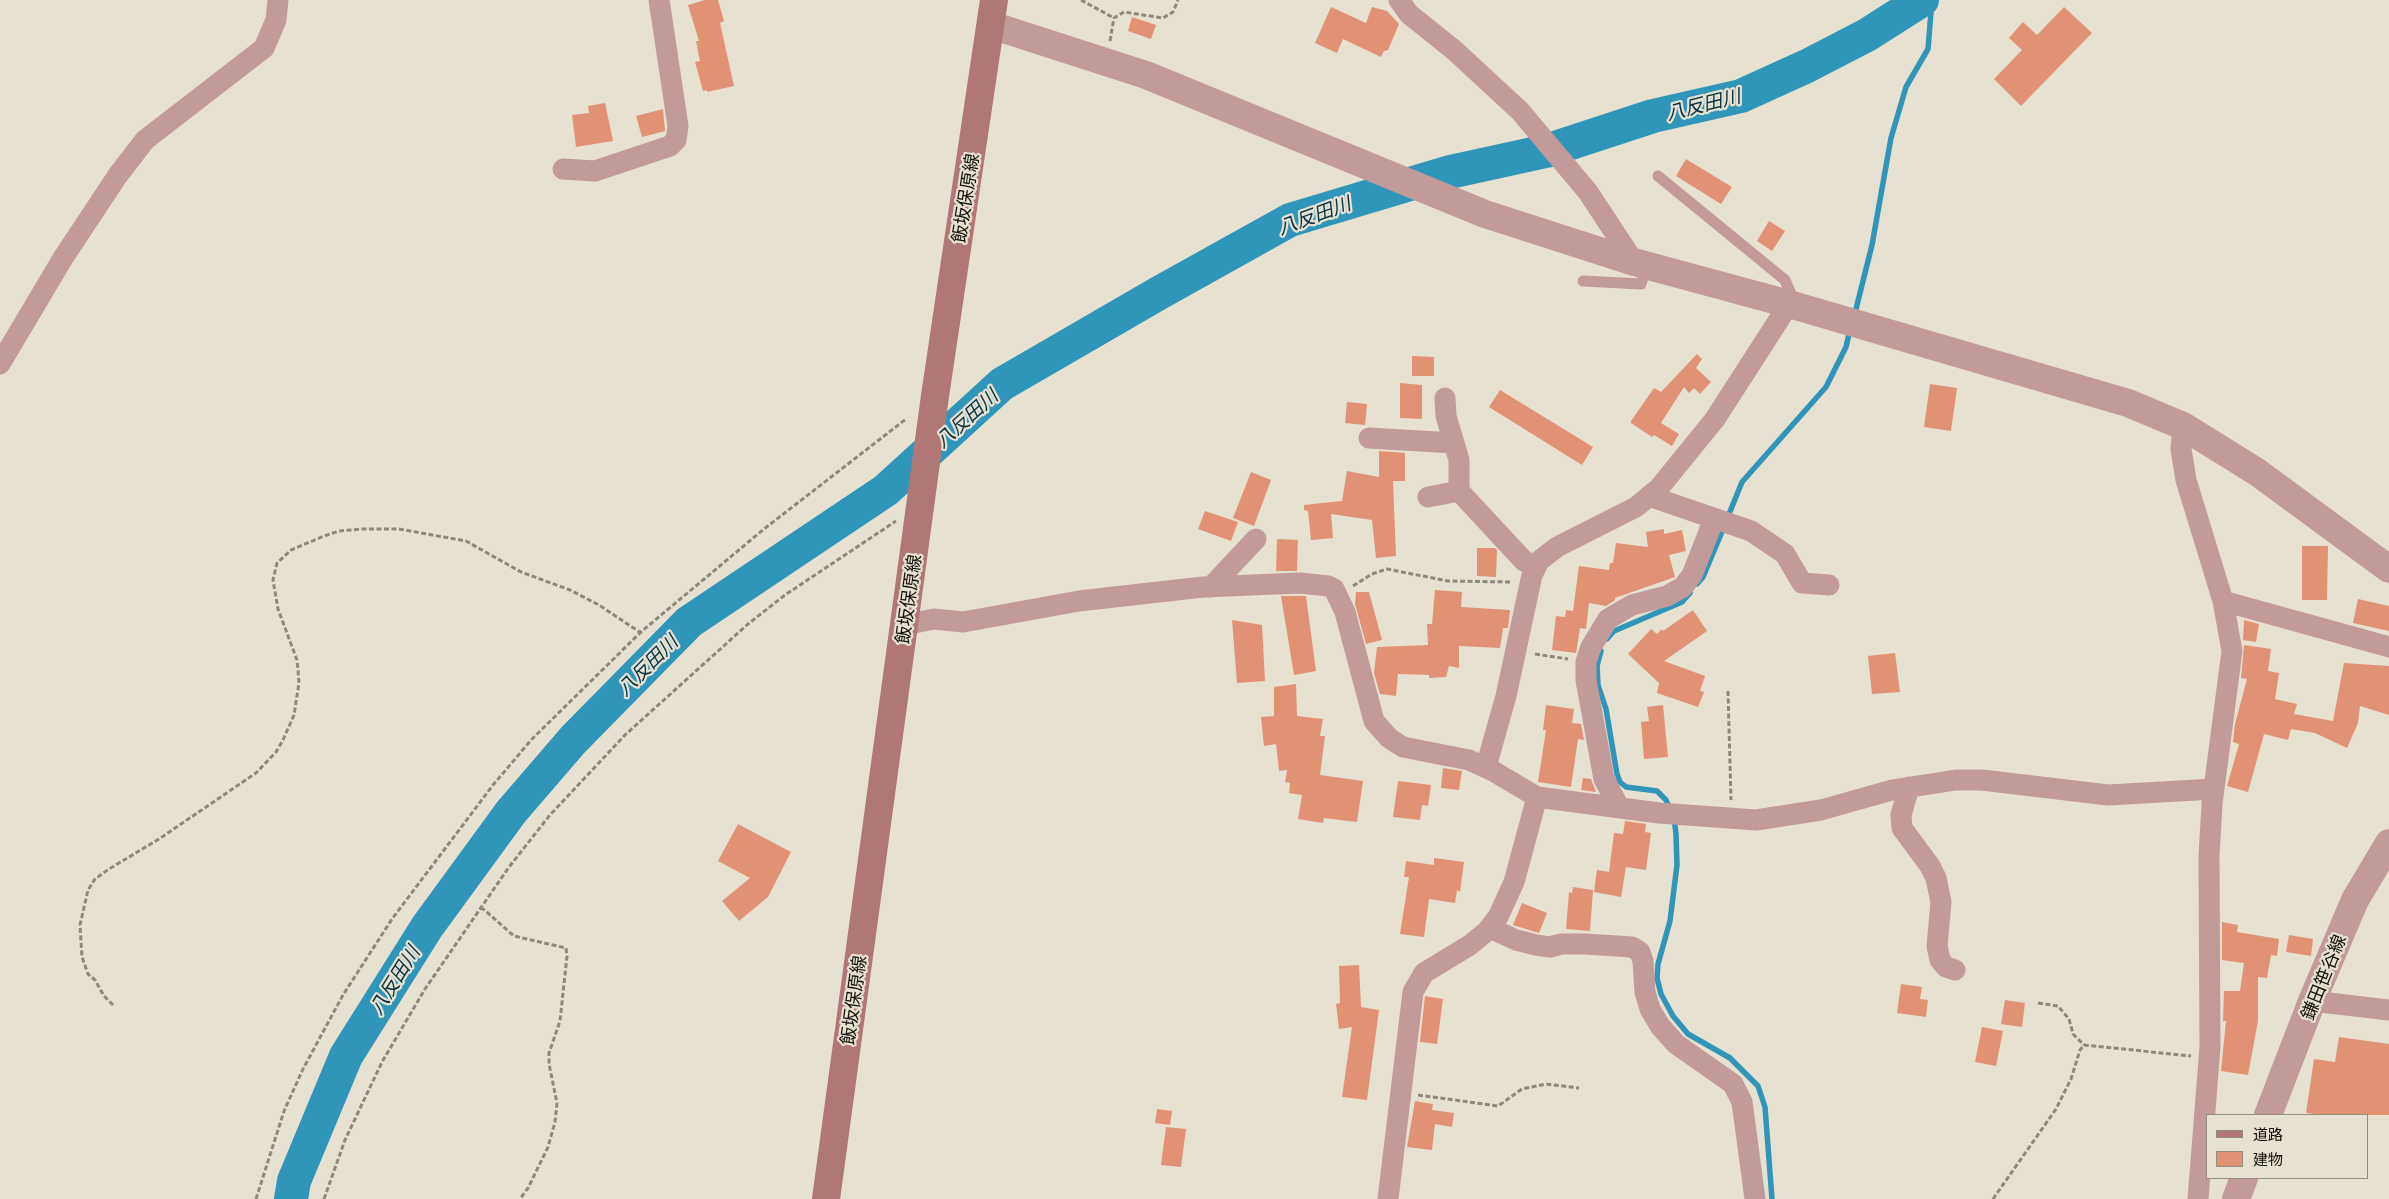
<!DOCTYPE html>
<meta charset="utf-8">
<style>
body{margin:0}
#map{position:relative;width:2389px;height:1199px;overflow:hidden;background:#e7e1d2;font-family:Georgia,"Noto Sans JP",serif}
canvas{display:block}
.legend{position:absolute;left:2206px;top:1114px;width:162px;height:65px;box-sizing:border-box;background:#e7e1d2;border:1px solid #918d82;margin:0;padding:6px 9px;list-style:none;font-size:15px;color:#110f0a}
.legend li{display:flex;align-items:center;gap:10px;height:25px}
.legend b{width:25px;border:1px solid #918d82}
</style>
<div id="map">
<canvas width="2389" height="1199"></canvas>
<ul class="legend">
<li><b style="height:6px;background:#b07777"></b>道路</li>
<li><b style="height:14px;background:#e19274"></b>建物</li>
</ul>
</div>
<script>
const context = document.querySelector('canvas').getContext('2d');
context.lineJoin = 'round';
const poly = rows => new Path2D(rows.map(r => 'M' + r).join(''));
function strokePath(path, color, width, dash) { context.strokeStyle = color; context.lineWidth = width; context.lineCap = dash ? 'butt' : 'round'; context.setLineDash(dash || []); context.stroke(path); }
function fill(path, color) { context.fillStyle = color; context.fill(path, 'evenodd'); }
function drawText(font, color, halo, rows, align = 'center') {
  context.font = font + ' Georgia,"Noto Sans JP",serif'; context.lineWidth = 4.5; context.setLineDash([]); context.textBaseline = 'middle'; context.strokeStyle = halo; context.fillStyle = color; for (const [text, x, y, turn = 0] of rows) {
    context.save(); context.translate(x, y); context.rotate((+turn || 0) * Math.PI / 180); context.textAlign = isNaN(turn) ? turn : align; if (halo) context.strokeText(text, 0, 0); context.fillText(text, 0, 0); context.restore();
  }
}
const stream = poly([
 [1854,317,1872,245,1891,138,1906,87,1928,49,1932,0],
 [1727,519,1742,482,1826,387,1846,347,1850,330],
 [1697,584,1703,577,1724,527],
 [1607,639,1614,631,1682,602,1690,593],
 [1601,651,1597,666,1598,685,1606,709,1617,774,1620,782,1626,787,1657,791,1666,800,1670,809],
 [1674,818,1676,834,1677,865,1670,921,1658,964,1657,978,1661,994,1673,1016,1688,1034,1730,1058,1758,1086,1765,1107,1772,1199]
]);
const river = poly([
 [291,1199,294,1181,346,1056,427,927,511,812,573,740,689,622,886,490,1002,384,1159,293,1290,220,1450,172,1546,151,1653,116,1741,96,1807,66,1867,35,1922,0]
]);
const building = poly([
 [705,0,718,0,724,21,720,23,734,86,707,92,707,90,703,91,695,62,700,61,696,41,699,41,688,5],
 [1331,7,1366,23,1372,7,1387,11,1399,24,1388,50,1384,51,1381,57,1343,39,1337,53,1315,43],
 [2064,7,2092,33,2021,106,1994,79,2022,50,2009,38,2023,22,2037,35],
 [1132,17,1156,25,1151,39,1128,31],
 [605,103,613,141,576,147,572,115,589,113,588,106],
 [663,109,665,131,642,137,636,116],
 [1686,159,1732,187,1721,204,1676,176],
 [1769,221,1785,231,1772,251,1757,241],
 [1697,354,1702,359,1696,368,1711,382,1700,394,1694,388,1689,393,1684,387,1661,423,1679,434,1672,446,1654,435,1652,437,1631,423,1631,421,1654,388,1661,392],
 [1412,356,1434,357,1434,376,1412,376],
 [1400,383,1422,385,1422,419,1400,418],
 [1930,384,1957,388,1951,431,1924,427],
 [1500,390,1593,447,1582,465,1489,407],
 [1347,402,1367,404,1365,425,1345,423],
 [1379,451,1405,453,1405,481,1393,481,1396,556,1376,558,1372,520,1331,514,1333,538,1311,540,1308,511,1304,510,1304,505,1342,501,1347,471,1379,477],
 [1251,472,1271,480,1254,526,1233,518],
 [1205,511,1238,522,1231,541,1198,529],
 [1664,529,1664,534,1682,530,1686,551,1669,555,1675,577,1615,598,1615,600,1606,606,1589,603,1586,629,1580,628,1576,653,1552,650,1556,616,1565,617,1566,610,1573,611,1579,566,1609,570,1610,563,1613,563,1616,543,1648,547,1646,532],
 [1277,539,1298,540,1297,571,1276,571],
 [2302,546,2328,546,2327,600,2302,600],
 [1477,548,1495,548,1497,550,1496,577,1477,576],
 [1435,590,1462,592,1461,607,1510,610,1508,628,1503,628,1500,648,1459,646,1459,668,1449,666,1446,677,1429,678,1429,675,1398,674,1396,696,1380,694,1374,673,1377,647,1428,645,1427,624,1432,624],
 [1356,592,1369,592,1382,640,1366,644,1355,604],
 [1281,596,1306,596,1316,671,1294,675],
 [2358,599,2389,606,2389,631,2353,623],
 [1693,610,1707,631,1664,661,1705,676,1700,691,1704,692,1698,707,1657,693,1659,683,1628,654,1651,629,1657,634,1662,629,1663,631],
 [1232,620,1262,625,1265,681,1237,683],
 [2244,620,2259,624,2256,642,2243,640],
 [2244,645,2271,649,2268,671,2279,673,2275,699,2297,704,2294,714,2333,721,2344,663,2389,666,2389,715,2360,706,2358,723,2347,748,2315,733,2291,729,2288,740,2264,734,2248,792,2227,786,2239,744,2233,742,2235,724,2247,679,2241,678],
 [1895,653,1900,692,1872,694,1868,656],
 [1296,684,1297,716,1323,719,1320,736,1325,736,1320,775,1363,781,1357,822,1324,818,1323,823,1298,819,1302,795,1289,793,1290,783,1285,782,1287,770,1279,771,1276,744,1264,746,1261,717,1274,716,1274,687],
 [1546,705,1574,709,1572,723,1581,724,1584,740,1578,739,1571,787,1538,782,1546,730,1543,730],
 [1663,705,1668,757,1644,759,1641,722,1649,721,1647,707],
 [1443,768,1462,771,1459,790,1441,788],
 [1583,778,1591,779,1596,792,1581,790],
 [1398,781,1431,785,1428,806,1422,805,1420,820,1393,817],
 [1625,821,1646,824,1645,832,1651,833,1646,870,1626,867,1621,897,1594,892,1597,870,1609,872,1614,833,1623,834],
 [738,824,791,852,768,897,739,921,722,901,750,878,718,861],
 [1434,858,1464,862,1460,892,1457,890,1455,903,1429,899,1424,937,1400,934,1409,877,1404,877,1406,861,1434,865],
 [1573,887,1593,890,1590,931,1566,929,1569,892,1572,893],
 [1522,903,1547,913,1539,933,1513,925],
 [2222,922,2238,925,2237,932,2279,939,2277,956,2271,955,2267,978,2258,977,2258,1021,2248,1075,2221,1071,2226,1021,2223,1021,2224,991,2240,991,2244,963,2222,960],
 [2289,935,2313,939,2311,956,2286,952],
 [1359,965,1361,1007,1379,1010,1367,1100,1342,1097,1352,1027,1339,1029,1336,1004,1340,1003,1339,966],
 [1901,984,1922,987,1920,999,1928,1000,1926,1017,1897,1013],
 [1425,996,1443,999,1437,1044,1420,1042],
 [2005,1000,2025,1003,2022,1027,2001,1024],
 [1982,1027,2003,1031,1996,1066,1975,1062],
 [2339,1037,2389,1044,2389,1115,2323,1115,2306,1113,2314,1059,2335,1062],
 [1415,1101,1433,1104,1432,1110,1454,1113,1452,1127,1435,1124,1432,1150,1407,1147],
 [1157,1109,1172,1111,1170,1125,1155,1123],
 [1166,1127,1186,1129,1181,1167,1161,1165]
]);
const path = poly([
 [1081,0,1114,18],
 [1110,41,1114,18,1124,12,1163,18,1173,12,1178,0],
 [1353,586,1372,574,1387,569,1448,581,1511,582],
 [1535,654,1568,659],
 [1728,691,1731,800],
 [481,907,514,936,566,948,567,956,560,1021,549,1053,549,1064,557,1103,555,1122,548,1147,528,1188,520,1199],
 [2038,1003,2058,1006,2069,1019,2073,1034,2084,1045],
 [113,1005,104,996,95,980,88,974,82,957,80,925,88,890,95,879,109,869,159,839,256,773,276,752,283,740,294,715,299,683,298,670,297,660,278,609,273,580,277,563,291,550,324,536,339,531,362,529,399,529,466,541,521,572,570,590,599,605,641,633],
 [1418,1095,1498,1106,1522,1089,1546,1084,1579,1088],
 [256,1199,284,1111,303,1069,343,995,392,919,493,785,532,739,642,631,764,529,906,419],
 [324,1199,345,1140,382,1062,425,989,509,867,550,815,625,735,748,624,785,595,896,521],
 [1993,1199,2056,1109,2071,1079,2080,1050,2084,1045,2191,1056]
]);
const service = poly([
 [1658,176,1785,280,1791,294,1789,304],
 [1583,281,1641,284,1647,265]
]);
const minor = poly([
 [1399,0,1409,14,1454,50,1520,111,1588,192,1634,262],
 [563,169,595,171,670,146,676,140,678,126,659,0],
 [0,364,63,258,118,175,145,140,264,48,276,20,278,0],
 [1445,398,1446,416,1454,443],
 [2183,426,2181,449,2186,480,2223,601,2232,651,2212,804,2209,856,2210,1047,2198,1199],
 [1369,438,1454,443,1459,460,1459,491,1524,561,1536,566],
 [1649,496,1751,531,1785,554,1802,583,1829,585],
 [1428,497,1459,491],
 [1211,587,1256,539],
 [2223,601,2389,647],
 [904,625,934,619,963,622,1079,601,1203,587,1300,583,1328,586,1334,589,1345,612,1374,721,1389,738,1403,747,1469,760,1493,771,1537,797,1659,813,1756,820,1821,810,1892,790,1956,780,1982,780,2108,795,2214,789],
 [1486,767,1506,696,1532,575,1539,561,1557,547,1636,507,1659,488,1715,419,1789,304],
 [1909,787,1901,815,1902,828,1930,866,1936,878,1941,902,1937,946,1940,960,1946,967,1955,970],
 [1619,807,1604,779,1586,680,1586,662,1591,647,1608,619,1632,605,1667,596,1683,587,1692,575,1714,519],
 [1490,928,1516,940,1536,945,1550,947,1561,944,1585,944,1632,947,1640,952,1643,961,1645,992,1650,1009,1660,1026,1676,1044,1733,1084,1742,1102,1755,1199],
 [2312,1001,2389,1010],
 [1388,1199,1413,992,1424,973,1470,945,1487,931,1498,917,1514,882,1537,797]
]);
const tertiary = poly([
 [991,25,1146,75,1485,214,1634,262,1789,304,2128,403,2183,426,2257,472,2389,569],
 [2268,1115,2312,1001,2355,900,2389,843],
 [2236,1199,2244,1178]
]);
const secondary = poly([
 [826,1199,935,396,994,0]
]);
const streetNames = [
 ["飯坂保原線",965,198,-81],
 ["飯坂保原線",908,599,-82],
 ["鎌田笹谷線",2323,977,-68],
 ["飯坂保原線",853,1000,-82]
];
const waterNames = [
 ["八反田川",1703,104,-14],
 ["八反田川",1314,215,-20],
 ["八反田川",966,418,-42],
 ["八反田川",647,665,-45],
 ["八反田川",394,980,-58]
];
strokePath(stream, '#3096b9', 5.5);
strokePath(river, '#3096b9', 34);
fill(building, '#e19274');
strokePath(path, '#8d887d', 3, [5, 2.5]);
strokePath(service, '#c29a9a', 11);
strokePath(minor, '#c29a9a', 21);
strokePath(tertiary, '#c29a9a', 28);
strokePath(secondary, '#b07777', 28);
drawText('18px', '#110f0a', '#e7e1d2', streetNames);
drawText('italic 19px', '#033140', '#e7e1d2', waterNames);
</script>
